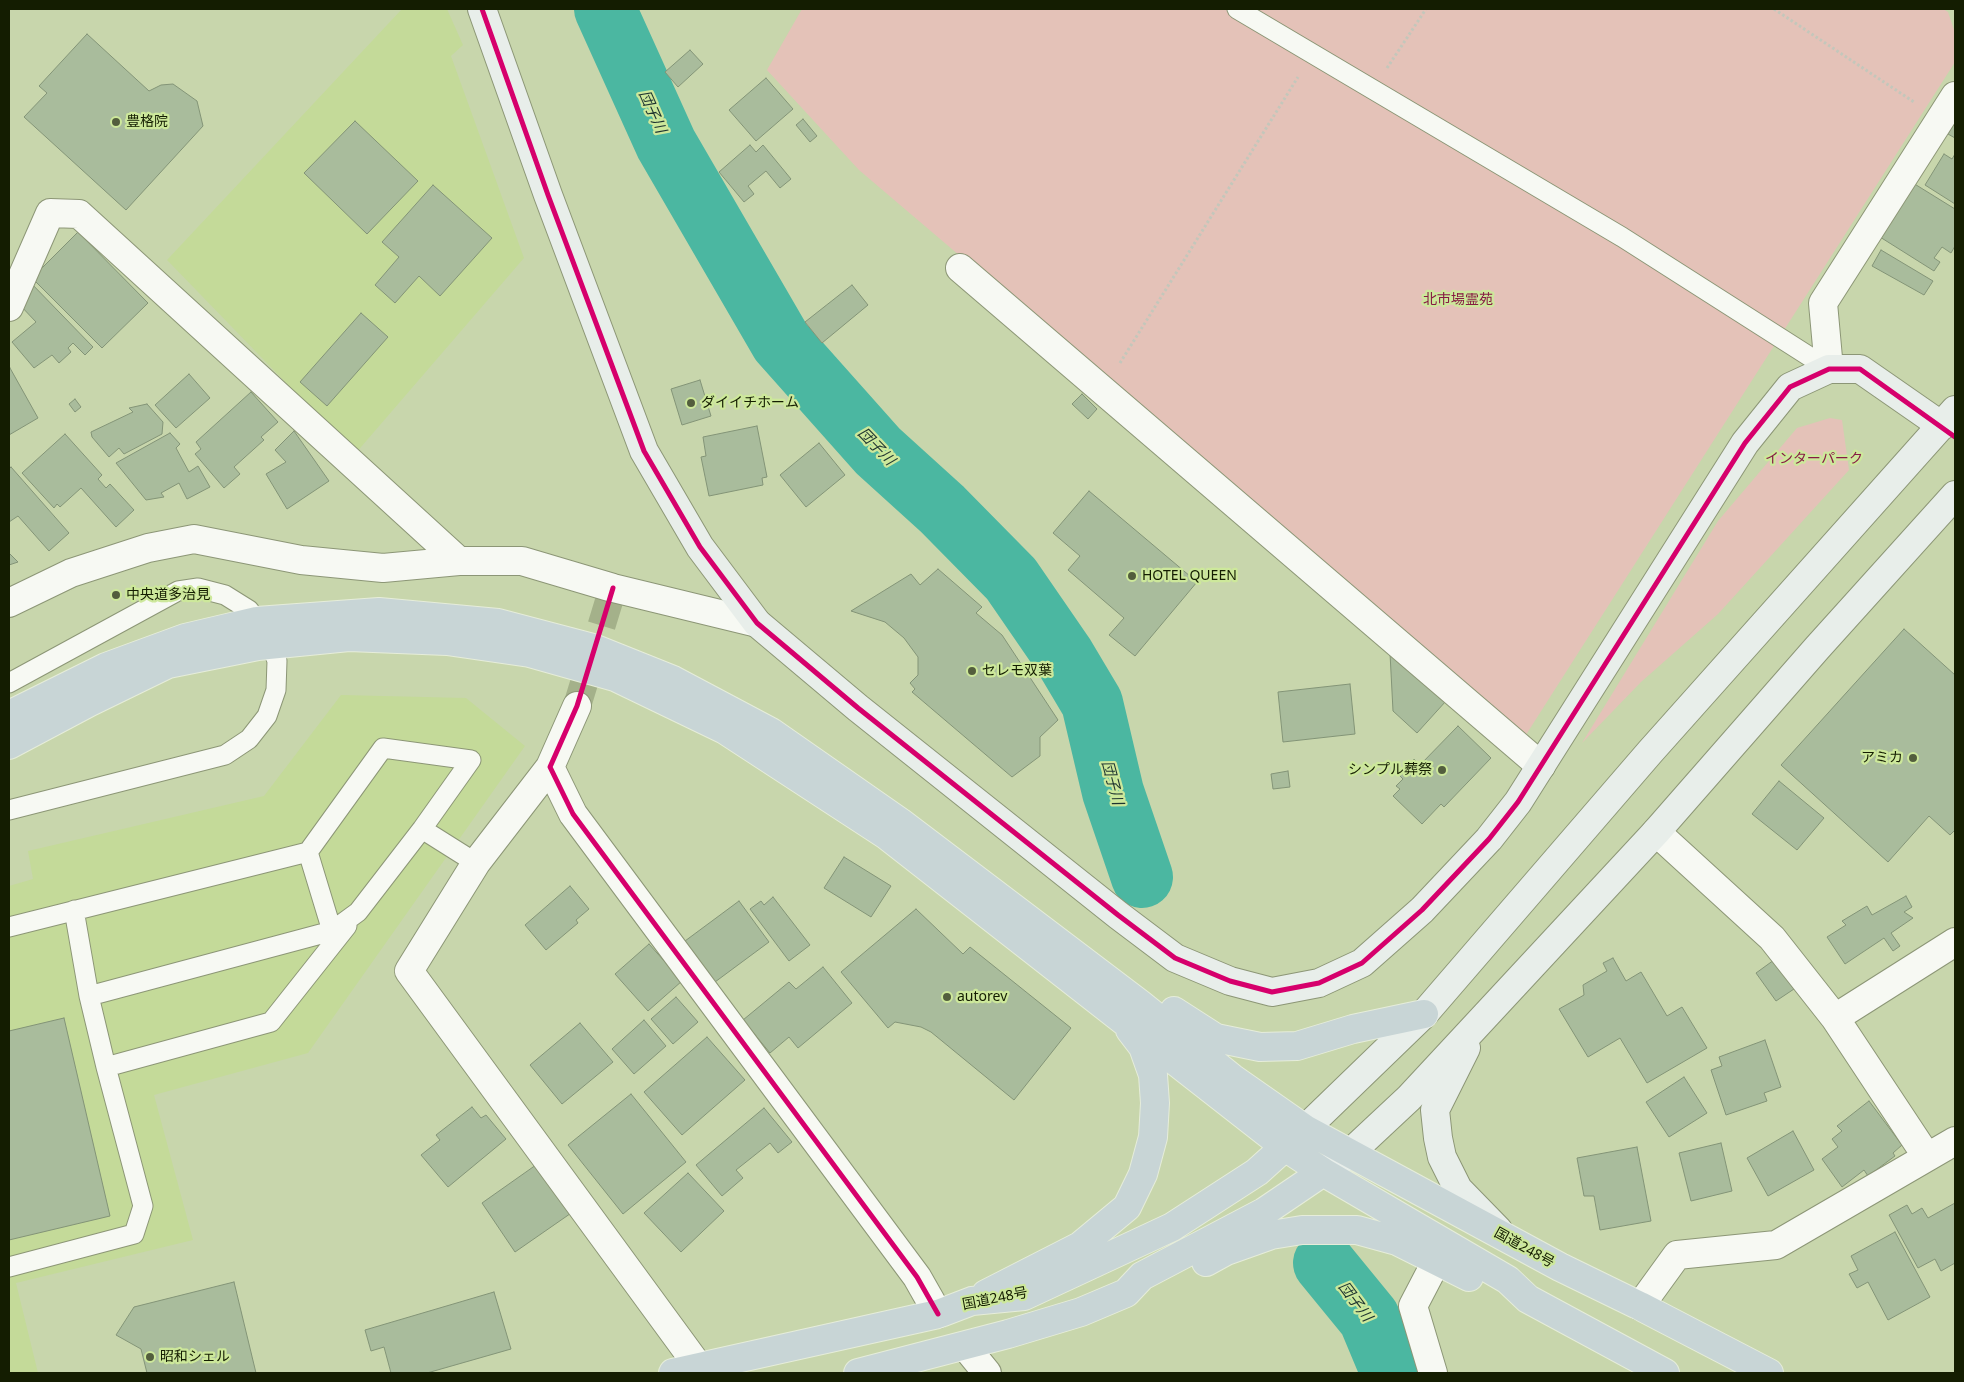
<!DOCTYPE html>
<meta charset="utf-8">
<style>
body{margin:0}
#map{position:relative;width:1964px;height:1382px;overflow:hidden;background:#c8d6ac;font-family:"Noto Sans",sans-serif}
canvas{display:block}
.frame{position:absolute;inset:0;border:10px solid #141d01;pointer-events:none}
</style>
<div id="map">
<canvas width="1964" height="1382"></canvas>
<div class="frame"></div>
</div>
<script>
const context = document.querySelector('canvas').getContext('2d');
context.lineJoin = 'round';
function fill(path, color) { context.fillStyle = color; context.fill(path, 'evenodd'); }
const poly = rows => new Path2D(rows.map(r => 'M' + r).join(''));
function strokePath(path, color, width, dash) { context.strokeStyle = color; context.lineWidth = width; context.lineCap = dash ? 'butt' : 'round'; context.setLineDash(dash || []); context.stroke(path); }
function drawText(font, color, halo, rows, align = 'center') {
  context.font = font + ' "Noto Sans","Noto Sans JP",sans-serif'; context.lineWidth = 4.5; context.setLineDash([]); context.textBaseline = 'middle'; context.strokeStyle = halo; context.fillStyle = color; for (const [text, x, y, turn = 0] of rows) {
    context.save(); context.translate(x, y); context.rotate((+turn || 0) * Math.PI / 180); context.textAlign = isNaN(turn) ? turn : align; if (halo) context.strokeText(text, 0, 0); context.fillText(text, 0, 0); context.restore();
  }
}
const built = poly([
 [402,9,447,9,463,45,451,56,524,258,355,454,167,260],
 [341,695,466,698,525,746,308,1053,154,1095,193,1240,16,1283,38,1373,9,1373,9,886,33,879,28,851,264,796]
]);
const green = poly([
 [802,9,1943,9,1948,12,1955,33,1955,62,1522,741,1100,375,859,170,767,70],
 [1830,418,1842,420,1849,470,1718,614,1641,682,1582,743,1718,521,1797,428]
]);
const river = poly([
 [605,9,666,144,781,342,878,451,942,509,1011,579,1064,656,1092,703,1113,792,1142,877],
 [1324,1263,1369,1318,1392,1373]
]);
const building = poly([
 [87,34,149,91,161,85,173,84,197,101,203,126,126,210,24,117,47,93,39,86,87,34],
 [690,50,703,64,678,87,665,72,690,50],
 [766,78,793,109,756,141,729,110,766,78],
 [803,119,817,136,810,142,796,125,803,119],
 [355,121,418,181,367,234,304,173,355,121],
 [1955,122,1955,138,1948,134,1955,122],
 [750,145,756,152,763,145,791,179,780,188,766,171,748,186,754,194,744,202,719,172,750,145],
 [1944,154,1952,159,1955,154,1955,204,1925,185,1944,154],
 [1913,183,1955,209,1955,246,1951,253,1942,247,1934,258,1940,262,1934,271,1880,237,1913,183],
 [433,185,492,238,440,296,419,276,395,303,375,285,399,257,382,242,433,185],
 [78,232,148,303,102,348,32,278,78,232],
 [1881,250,1933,281,1924,295,1872,266,1881,250],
 [28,280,93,347,85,355,73,343,68,348,71,352,59,363,52,355,34,368,12,342,36,322,19,304,28,280],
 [852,285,868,305,822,343,805,322,852,285],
 [361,313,388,337,327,406,300,382,361,313],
 [10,368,38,418,9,435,9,369,10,368],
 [189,374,210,398,176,428,155,405,189,374],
 [700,380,711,416,682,425,671,389,700,380],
 [251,392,278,422,261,437,264,440,234,467,240,474,224,488,195,454,201,449,196,442,251,392],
 [1082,394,1097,409,1088,419,1072,404,1082,394],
 [75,399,81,407,75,412,69,404,75,399],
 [147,404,163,422,162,434,124,454,119,448,109,457,92,437,91,432,133,412,129,408,147,404],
 [757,426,767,477,762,478,763,485,709,496,701,457,706,456,703,437,757,426],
 [294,431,329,481,287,509,266,474,286,462,275,450,294,431],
 [170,433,180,444,176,448,189,472,198,466,210,487,187,499,179,483,161,493,164,497,146,500,116,463,170,433],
 [65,434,102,475,98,479,106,488,110,484,134,510,116,527,81,488,60,507,57,504,54,508,22,473,65,434],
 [819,443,845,475,806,507,780,475,819,443],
 [11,467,69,533,49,551,18,516,9,522,9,469,11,467],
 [1089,491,1197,582,1135,656,1109,635,1124,618,1068,570,1080,556,1053,533,1089,491],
 [9,553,18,562,9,565,9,553],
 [938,569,982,607,976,613,1002,635,1058,720,1040,737,1040,756,1012,777,912,692,915,689,910,683,918,675,918,657,904,638,885,622,851,611,911,574,920,585,938,569],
 [1904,629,1955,675,1955,830,1950,835,1929,816,1888,862,1781,765,1904,629],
 [1390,653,1446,701,1417,733,1393,711,1390,653],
 [1350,684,1355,734,1283,742,1278,692,1350,684],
 [1458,726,1491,758,1444,807,1441,804,1422,824,1393,796,1400,789,1396,786,1403,779,1399,775,1414,759,1420,765,1458,726],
 [1288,771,1290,787,1273,789,1271,774,1288,771],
 [1779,781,1824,818,1797,850,1752,814,1779,781],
 [844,857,891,886,871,917,824,888,844,857],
 [570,886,589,909,576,920,578,923,546,950,525,925,570,886],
 [1906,896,1912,907,1904,912,1913,918,1891,933,1900,946,1893,951,1884,938,1845,964,1827,937,1846,925,1842,921,1867,906,1872,915,1906,896],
 [773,897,810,945,789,961,750,909,761,901,764,905,773,897],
 [739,901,769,942,715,982,685,941,739,901],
 [916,909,963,954,970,947,1071,1028,1014,1100,931,1032,921,1027,895,1022,888,1028,841,972,916,909],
 [649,944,682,981,648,1011,615,974,649,944],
 [1613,958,1626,981,1641,972,1667,1016,1682,1007,1707,1048,1647,1083,1620,1038,1588,1057,1559,1009,1584,995,1583,985,1607,971,1603,963,1613,958],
 [1774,960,1794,989,1776,1001,1756,973,1774,960],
 [823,967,852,1003,798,1048,789,1037,770,1053,743,1020,789,982,796,989,823,967],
 [676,997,698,1022,673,1044,651,1019,676,997],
 [64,1018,110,1216,9,1240,9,1031,64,1018],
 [644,1020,666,1046,634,1074,612,1049,644,1020],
 [580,1023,613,1062,562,1104,530,1065,580,1023],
 [707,1037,745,1080,682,1135,644,1092,707,1037],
 [1765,1040,1781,1087,1764,1093,1767,1101,1726,1115,1711,1070,1722,1066,1719,1057,1765,1040],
 [1684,1077,1707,1113,1669,1137,1646,1102,1684,1077],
 [631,1094,686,1162,623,1214,568,1145,631,1094],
 [1869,1101,1902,1145,1893,1153,1895,1156,1868,1176,1864,1170,1842,1187,1822,1159,1838,1147,1832,1139,1842,1131,1837,1126,1869,1101],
 [472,1107,481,1118,486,1115,506,1139,448,1187,421,1155,440,1140,436,1135,472,1107],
 [764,1108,792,1142,778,1153,770,1143,736,1170,743,1178,722,1196,696,1165,764,1108],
 [1793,1131,1814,1170,1768,1196,1747,1158,1793,1131],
 [1721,1143,1732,1191,1691,1201,1679,1153,1721,1143],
 [1637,1147,1651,1221,1600,1230,1594,1196,1584,1196,1577,1158,1637,1147],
 [543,1160,577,1209,515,1252,482,1203,543,1160],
 [688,1173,724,1211,681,1252,644,1213,688,1173],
 [1955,1203,1955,1263,1941,1271,1935,1259,1918,1268,1889,1215,1907,1205,1912,1214,1922,1208,1928,1218,1955,1203],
 [1895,1232,1930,1297,1888,1320,1868,1282,1857,1288,1849,1274,1858,1270,1851,1256,1895,1232],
 [234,1282,256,1373,147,1373,141,1349,116,1335,134,1307,234,1282],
 [494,1292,511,1349,427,1373,391,1373,384,1347,371,1351,365,1330,494,1292]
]);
const streetTunnel = poly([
 [577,706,613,588]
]);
const path = poly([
 [1774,9,1914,102],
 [1387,68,1426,9],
 [1120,363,1298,77]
]);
const lane = poly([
 [1237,9,1622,237,1829,369],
 [9,683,178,591,198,588,225,595,249,610,267,633,277,661,276,690,267,716,249,739,225,755,9,810],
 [422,829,476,863],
 [308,852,332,931],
 [9,927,308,852,383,748,471,760,422,829,358,912,332,931,89,996],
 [106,1067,271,1022,347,926],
 [9,1267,134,1234,143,1206,106,1067,89,996,74,910]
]);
const street = poly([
 [960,268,1541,766],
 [9,307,50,213,79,214,459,561],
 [1829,369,1823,303,1955,96],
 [9,603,71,573,148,548,194,539,301,560,383,568,459,561,522,561,613,588,757,623],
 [577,706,550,767,573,814,917,1277,938,1314],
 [550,767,476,863,409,971,699,1367],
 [1656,832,1772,938,1835,1018,1927,1157],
 [1835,1018,1955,942],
 [1640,1306,1677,1255,1776,1245,1955,1141],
 [965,1346,987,1373],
 [1433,1373,1413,1306,1437,1260]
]);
const secondary = poly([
 [482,9,548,195,644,451,700,547,757,623,858,708,1118,915,1175,958,1230,981,1272,992,1319,983,1362,963,1422,910,1489,839,1518,802,1745,443,1790,387,1829,369,1860,369,1942,426],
 [1466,1048,1435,1110,1438,1138,1442,1157,1458,1189,1498,1230],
 [1305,1129,1424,1014,1650,752,1955,410],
 [1323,1172,1348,1155,1409,1098,1656,832,1818,647,1955,495]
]);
const highway = poly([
 [9,715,106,667,185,638,257,621,379,612,498,623,593,648,673,680,771,732,900,822,1140,1004,1232,1078,1305,1129,1560,1267,1640,1306,1769,1373],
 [9,745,90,702,168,664,258,646,349,637,447,641,530,653,615,677,725,730,886,835,1285,1147,1323,1172,1508,1280,1528,1299,1665,1373],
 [1174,1011,1216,1038,1260,1047,1297,1046,1353,1029,1424,1014],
 [1206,1262,1226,1251,1271,1235,1302,1230,1357,1230,1397,1241,1469,1277],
 [986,1294,1080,1246,1127,1207,1143,1174,1153,1137,1155,1103,1153,1075,1143,1047,1130,1030],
 [673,1373,938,1314,972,1301,1024,1296,1172,1227,1257,1172,1298,1135],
 [858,1373,1008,1334,1081,1312,1126,1293,1142,1276,1264,1212,1323,1172]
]);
const cycleway = poly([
 [482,9,548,195,644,451,700,547,757,623,858,708,1118,915,1175,958,1230,981,1272,992,1319,983,1362,963,1422,910,1489,839,1518,802,1745,443,1790,387,1829,369,1860,369,1955,437],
 [613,588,577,706,550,767,573,814,917,1277,938,1314]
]);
const markers = [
 [116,122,5,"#535e3d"],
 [691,403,5,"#535e3d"],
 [1132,576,5,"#535e3d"],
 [116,595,5,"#535e3d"],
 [972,671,5,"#535e3d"],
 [1913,758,5,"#535e3d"],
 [1442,770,5,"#535e3d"],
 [947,997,5,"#535e3d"],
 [150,1357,5,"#535e3d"]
];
const poiNames = [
 ["豊格院",126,122],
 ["ダイイチホーム",701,403],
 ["HOTEL QUEEN",1142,576],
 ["中央道多治見",126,595],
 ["セレモ双葉",982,671],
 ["アミカ",1903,758,"right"],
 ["シンプル葬祭",1432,770,"right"],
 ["autorev",957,997],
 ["昭和シェル",160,1357]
];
const parkNames = [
 ["北市場霊苑",1458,300],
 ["インターパーク",1814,459]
];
const streetNames = [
 ["国道248号",1524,1248,29],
 ["国道248号",995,1299,-11]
];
const waterNames = [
 ["団子川",652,112,66],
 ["団子川",876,447,46],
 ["団子川",1112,783,75],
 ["団子川",1355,1302,53]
];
fill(built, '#c4da99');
fill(green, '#e4c2b8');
strokePath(river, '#4bb7a1', 62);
fill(building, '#a9bc9c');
strokePath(building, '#839477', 1);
strokePath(streetTunnel, '#a4b18a', 28, [28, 14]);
strokePath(lane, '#8c9676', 21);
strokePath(street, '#8c9676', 30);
strokePath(secondary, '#8c9676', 30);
strokePath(highway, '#e6edda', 30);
strokePath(path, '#c3c7bb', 3, [2.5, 2.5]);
strokePath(lane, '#f7f9f3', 19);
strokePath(street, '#f7f9f3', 28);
strokePath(secondary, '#e8eeea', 28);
strokePath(highway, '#c8d5d6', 28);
strokePath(cycleway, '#d6006c', 5);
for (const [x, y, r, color] of markers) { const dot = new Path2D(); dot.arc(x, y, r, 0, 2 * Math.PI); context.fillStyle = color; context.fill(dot); strokePath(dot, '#cde89b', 2); }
drawText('14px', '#141d01', '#cde89b', poiNames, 'left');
drawText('14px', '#861b43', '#cde89b', parkNames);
drawText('14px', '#141d01', '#cde89b', streetNames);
drawText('italic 15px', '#1d3330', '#cde89b', waterNames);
</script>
